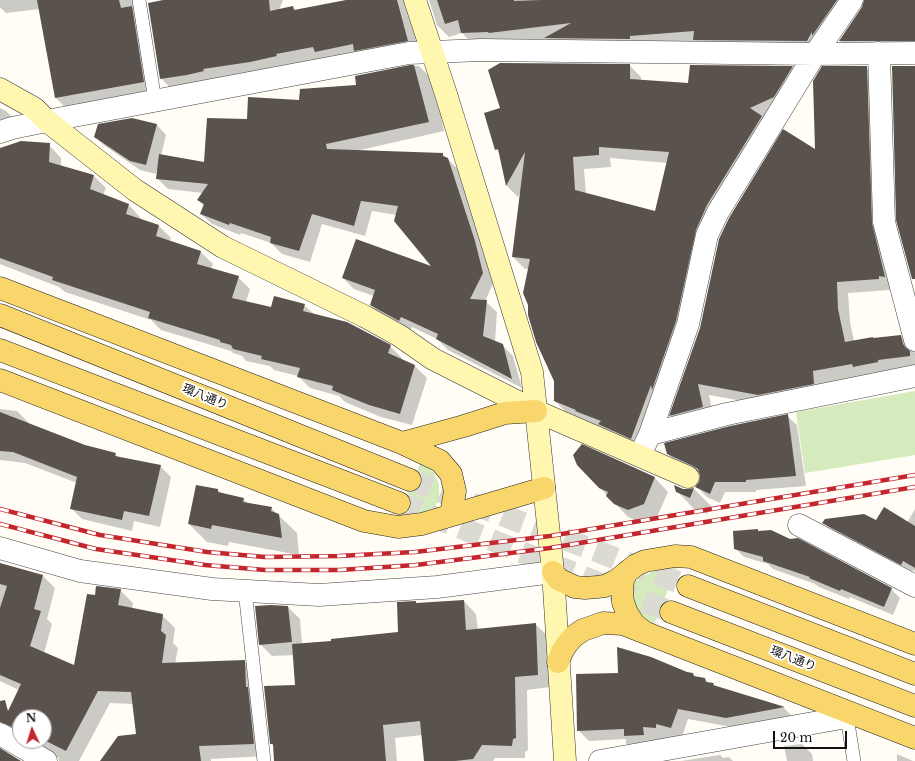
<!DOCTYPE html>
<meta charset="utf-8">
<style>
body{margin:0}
#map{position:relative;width:915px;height:761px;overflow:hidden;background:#fffdf5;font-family:"Libre Baskerville",serif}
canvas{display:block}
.north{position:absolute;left:12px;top:709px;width:40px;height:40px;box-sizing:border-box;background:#fff;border:1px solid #a0a0a0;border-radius:50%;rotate:356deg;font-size:11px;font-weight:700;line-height:16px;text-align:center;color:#111}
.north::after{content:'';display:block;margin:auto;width:14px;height:18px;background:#c4262e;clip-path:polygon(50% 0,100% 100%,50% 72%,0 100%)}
.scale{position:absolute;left:773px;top:731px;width:74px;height:18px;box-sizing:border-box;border:2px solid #111;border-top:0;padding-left:5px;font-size:12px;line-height:14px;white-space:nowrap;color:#111;-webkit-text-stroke:3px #fff;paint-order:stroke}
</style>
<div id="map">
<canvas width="915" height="761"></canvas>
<div class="north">N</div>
<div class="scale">20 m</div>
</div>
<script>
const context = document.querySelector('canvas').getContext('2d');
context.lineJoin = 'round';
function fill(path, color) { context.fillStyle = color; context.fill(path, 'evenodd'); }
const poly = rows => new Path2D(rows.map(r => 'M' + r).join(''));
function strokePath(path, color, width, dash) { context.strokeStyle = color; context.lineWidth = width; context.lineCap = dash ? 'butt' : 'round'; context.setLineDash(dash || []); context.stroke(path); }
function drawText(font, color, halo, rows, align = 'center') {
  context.font = font + ' "Libre Baskerville","Noto Sans JP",serif'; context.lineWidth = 4; context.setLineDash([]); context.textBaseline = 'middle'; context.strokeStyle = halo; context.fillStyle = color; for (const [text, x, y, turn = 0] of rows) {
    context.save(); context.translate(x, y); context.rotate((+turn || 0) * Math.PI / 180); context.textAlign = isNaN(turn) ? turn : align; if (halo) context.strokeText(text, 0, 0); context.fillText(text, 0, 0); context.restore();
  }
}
const green = poly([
 [915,391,915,455,805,473,796,412],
 [421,461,433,472,439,484,439,500,434,508,415,516,399,517],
 [677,567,654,625,641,618,633,602,633,584,643,576,661,568]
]);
const shadow = poly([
 [0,0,139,0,155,93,67,109,56,98,40,9,6,13,0,7],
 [168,0,283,0,279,10,293,7,296,11,352,0,422,0,423,43,172,90,161,78],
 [429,0,859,0,824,46,557,49,546,39,501,44,473,44,462,33,449,37,437,25],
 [865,0,915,0,915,52,852,52,840,41,863,7],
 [629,65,641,77,641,81,689,84,691,66,792,67,804,79,719,217,643,450,611,436,603,428,567,413,555,401,555,381,529,305,529,269,525,269,513,257,521,191,518,197,507,186,500,153,496,149],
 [610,158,668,163,656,212,586,194,584,169,611,167],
 [411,66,419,66,430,77,438,101,444,131,356,151,442,154,459,170,493,284,485,301,497,312,495,342,502,345,513,356,522,388,448,350,437,339,412,327,410,331,382,316,371,305,374,296,354,289,343,278,435,268,397,215,372,211,365,236,322,224,310,262,282,254,271,243,241,233,240,235,212,224,201,214,204,206,198,200,203,193,168,189,157,178,157,168,156,174,140,170,105,146,95,137,132,119,157,125,166,135,161,156,205,164,248,120,300,101,357,86],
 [866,67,878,79,890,290,848,293,850,322,854,341,900,336,912,348,915,353,915,368,824,383,825,395,770,406,709,395,714,419,682,427,671,416,701,328,816,151],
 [0,108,6,111,17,122,0,127],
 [50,146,61,158,61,166,94,176,106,188,103,196,129,205,140,217,140,220,159,226,171,238,170,241,201,252,213,264,211,269,238,277,250,289,246,302,272,308,304,305,314,314,390,346,402,358,401,360,415,366,427,378,412,425,381,417,345,402,339,396,310,388,298,376,274,370,270,366,246,361,242,356,233,353,231,351,161,330,151,320,65,292,59,287,0,264,0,157],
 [0,409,17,411,28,422,28,424,84,446,115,454,119,458,160,466,171,477,160,527,134,521,132,531,82,519,71,508,77,483,25,463,0,460],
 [787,416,797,425,806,486,756,490,756,492,725,492,720,503,707,497,697,487,700,483,701,474,678,464,668,454],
 [582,446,655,478,668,492,657,517,642,523,628,517,599,487],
 [694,489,711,506,707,514,694,509,677,491,683,490,689,490],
 [218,490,222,494,243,499,249,504,271,508,297,533,299,555,229,542,228,546,207,542,189,524],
 [915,509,915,571,913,570,912,574,834,533,824,523,876,521,907,523],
 [757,530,760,532,891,589,900,598,893,615,850,597,849,599,819,587,815,584,773,569,768,564,744,557,735,548],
 [0,564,43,576,55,588,47,619,52,624,44,653,74,666,96,596,120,590,133,603,132,609,162,615,175,628,173,643,178,648,175,664,244,661,257,673,266,756,211,759,211,761,101,761,137,735,133,704,110,703,79,761,59,761,59,758,28,741,44,741,44,717,20,717,20,737,16,734,4,722,19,690,0,681],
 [464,601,476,614,478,630,535,624,548,636,550,687,527,690,528,750,525,752,525,758,495,758,493,761,425,761,422,735,395,738,397,761,275,761,274,747,271,743,296,686,294,655,272,656,260,644,288,607,300,619,302,644,332,642,400,633,415,602,418,604],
 [692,674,695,677,705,679,710,684,713,684,715,686,784,708,794,718,737,728,688,719,679,746,637,754,626,743,626,739,589,741,578,730],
 [802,744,812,754,813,761,787,761,784,746],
 [897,754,913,761,897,761],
 [720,755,723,758,729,757,733,761,681,761]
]);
const building = poly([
 [37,0,119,0,121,8,132,6,144,82,55,98],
 [163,0,269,0,270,11,293,6,294,10,346,0,397,0,408,41,354,51,353,44,315,52,313,47,276,54,277,56,250,62,203,69,204,71,187,75,160,79,148,3],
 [437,0,514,0,514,1,541,0,837,0,812,36,812,32,807,41,693,40,694,31,630,36,630,39,544,38,571,23,489,33,488,32,461,33,458,20,445,24],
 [864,0,915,0,915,41,839,41,862,7],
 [500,63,630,64,630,79,688,83,690,65,793,66,774,97,750,108,762,116,707,205,696,230,676,321,652,390,651,385,631,439,598,424,601,421,575,411,576,410,554,401,554,381,536,342,528,315,528,305,523,293,530,259,512,257,525,152,506,186,498,149,495,150,484,113,500,108,488,70],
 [599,147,669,152,655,211,575,190,573,157,599,155],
 [410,65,414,65,429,122,326,144,327,149,443,153,443,156,448,158,475,241,483,273,470,299,487,300,483,336,503,344,512,379,436,339,438,334,401,317,399,321,370,305,375,290,342,278,356,239,431,266,394,221,398,206,361,201,354,226,312,214,299,251,270,243,271,237,230,223,229,225,200,214,204,204,197,200,208,184,156,179,159,154,204,162,207,118,247,119,248,97,299,100,300,89,356,85,355,76],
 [822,66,867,66,872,223,885,277,879,276,879,279,837,282,838,309,845,342,873,337,873,338,901,335,903,344,906,348,910,351,910,356,878,360,878,362,853,367,852,364,813,371,814,384,758,395,698,384,703,407,669,416,700,328,719,239,729,218,783,129,815,149,813,81],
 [892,66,915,66,915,279,912,279,896,220],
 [132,118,157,124,146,165,130,161,94,137,98,124],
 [21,141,50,143,49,162,94,175,90,189,129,204,126,214,159,225,156,236,201,251,197,264,239,276,232,298,271,307,274,296,305,304,303,311,347,322,391,345,388,353,415,365,400,414,369,405,332,390,333,386,297,377,300,368,261,359,262,356,233,349,231,345,220,342,220,340,148,318,150,312,52,280,53,277,0,258,0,148],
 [0,412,85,445,116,453,115,456,161,465,149,516,124,511,122,520,70,509,77,477,13,452,0,451],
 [788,414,796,476,746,480,746,482,715,482,710,494,695,487,699,482,700,476,698,469,693,466,667,454,664,443,730,426],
 [582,444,655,477,644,504,628,510,614,504,606,496,608,492,599,488,577,465,573,455],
 [196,485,218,489,218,492,244,498,243,502,272,507,271,511,279,514,282,538,212,525,211,529,188,524],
 [674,485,683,489,689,489,694,488,690,498,676,492],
 [884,507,915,526,915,568,903,561,901,565,822,523,825,519,864,514,876,520],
 [758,529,758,531,771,530,790,539,798,538,892,588,884,607,841,589,840,591,809,578,810,577,763,561,763,557,734,549,733,531],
 [0,563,43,575,34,609,41,611,30,646,74,665,87,594,95,595,96,586,121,589,118,605,163,614,161,631,166,635,162,663,245,660,246,687,248,687,254,744,199,746,201,761,100,761,118,736,136,734,131,692,98,691,66,751,44,740,44,717,20,717,20,727,12,723,13,727,0,722,0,701,5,700,8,711,21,684,0,675,0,608,7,586,0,584],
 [464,600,466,630,536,623,538,675,515,677,516,738,513,739,512,746,482,745,473,759,455,761,424,761,420,721,383,725,386,761,274,761,273,744,270,744,264,686,295,685,292,644,331,641,331,639,398,632,397,602,416,601,416,603],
 [271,605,288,606,292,642,259,645,255,606],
 [617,647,651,657,687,672,693,673,694,676,705,678,706,682,714,683,713,685,785,707,726,718,678,709,671,728,656,724,656,728,643,727,644,735,624,736,624,729,577,731,576,674,618,673],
 [0,748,21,761,0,761]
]);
const primaryTunnel = poly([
 [410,480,688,586],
 [399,503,671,612]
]);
const lane = poly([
 [139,0,155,101],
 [245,591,264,761],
 [847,717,854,761]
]);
const street = poly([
 [879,53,884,222,915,340],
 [0,132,12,128,47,121,409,53,481,50,815,54,915,53],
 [650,434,727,414,915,376],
 [640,455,650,434,688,324,707,235,718,212,815,54,852,0],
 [799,525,915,586],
 [0,548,80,571,212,589,319,595,437,587,553,572],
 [0,734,46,761],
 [600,761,847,717,849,713]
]);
const secondary = poly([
 [415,0,446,94,532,372,553,572,565,761],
 [0,89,34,108,47,121,135,190,223,247,364,316,400,336,433,359,536,411,688,477]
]);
const primary = poly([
 [0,288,402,443,440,461,451,474,455,491,451,515],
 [0,315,410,480],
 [0,350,399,503],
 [0,380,364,521,398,527,422,524,544,488],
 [402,443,464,426,505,413,536,411],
 [628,571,623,580,622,591,623,602,627,613,634,624,643,631],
 [553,572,558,579,575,587,585,588,597,587,605,586,617,580,636,565,645,561,675,556,691,557,915,644],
 [688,586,915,674],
 [671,612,915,706],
 [558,662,562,652,567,644,574,636,583,630,603,623,623,624,915,738]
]);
const rail = poly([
 [0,509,100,535,207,552,265,557,339,556,415,552,550,536,915,475],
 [0,524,96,549,205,565,265,570,340,570,416,565,550,548,915,487]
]);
const streetNames = [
 ["環八通り",205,397,22],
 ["環八通り",793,659,21]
];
fill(green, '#d5ebbd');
fill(shadow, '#0003');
fill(building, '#5a524d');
strokePath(primaryTunnel, '#dbdad3', 22, [22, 11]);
strokePath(lane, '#444', 14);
strokePath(street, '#444', 23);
strokePath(secondary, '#333', 23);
strokePath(primary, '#222', 23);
strokePath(lane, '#fff', 13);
strokePath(street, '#fff', 22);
strokePath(secondary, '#fff6b0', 22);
strokePath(primary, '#f9d66b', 22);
strokePath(rail, '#c4262e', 4.5);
strokePath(rail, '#fff', 3, [9]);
drawText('12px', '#111', '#fff', streetNames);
</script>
